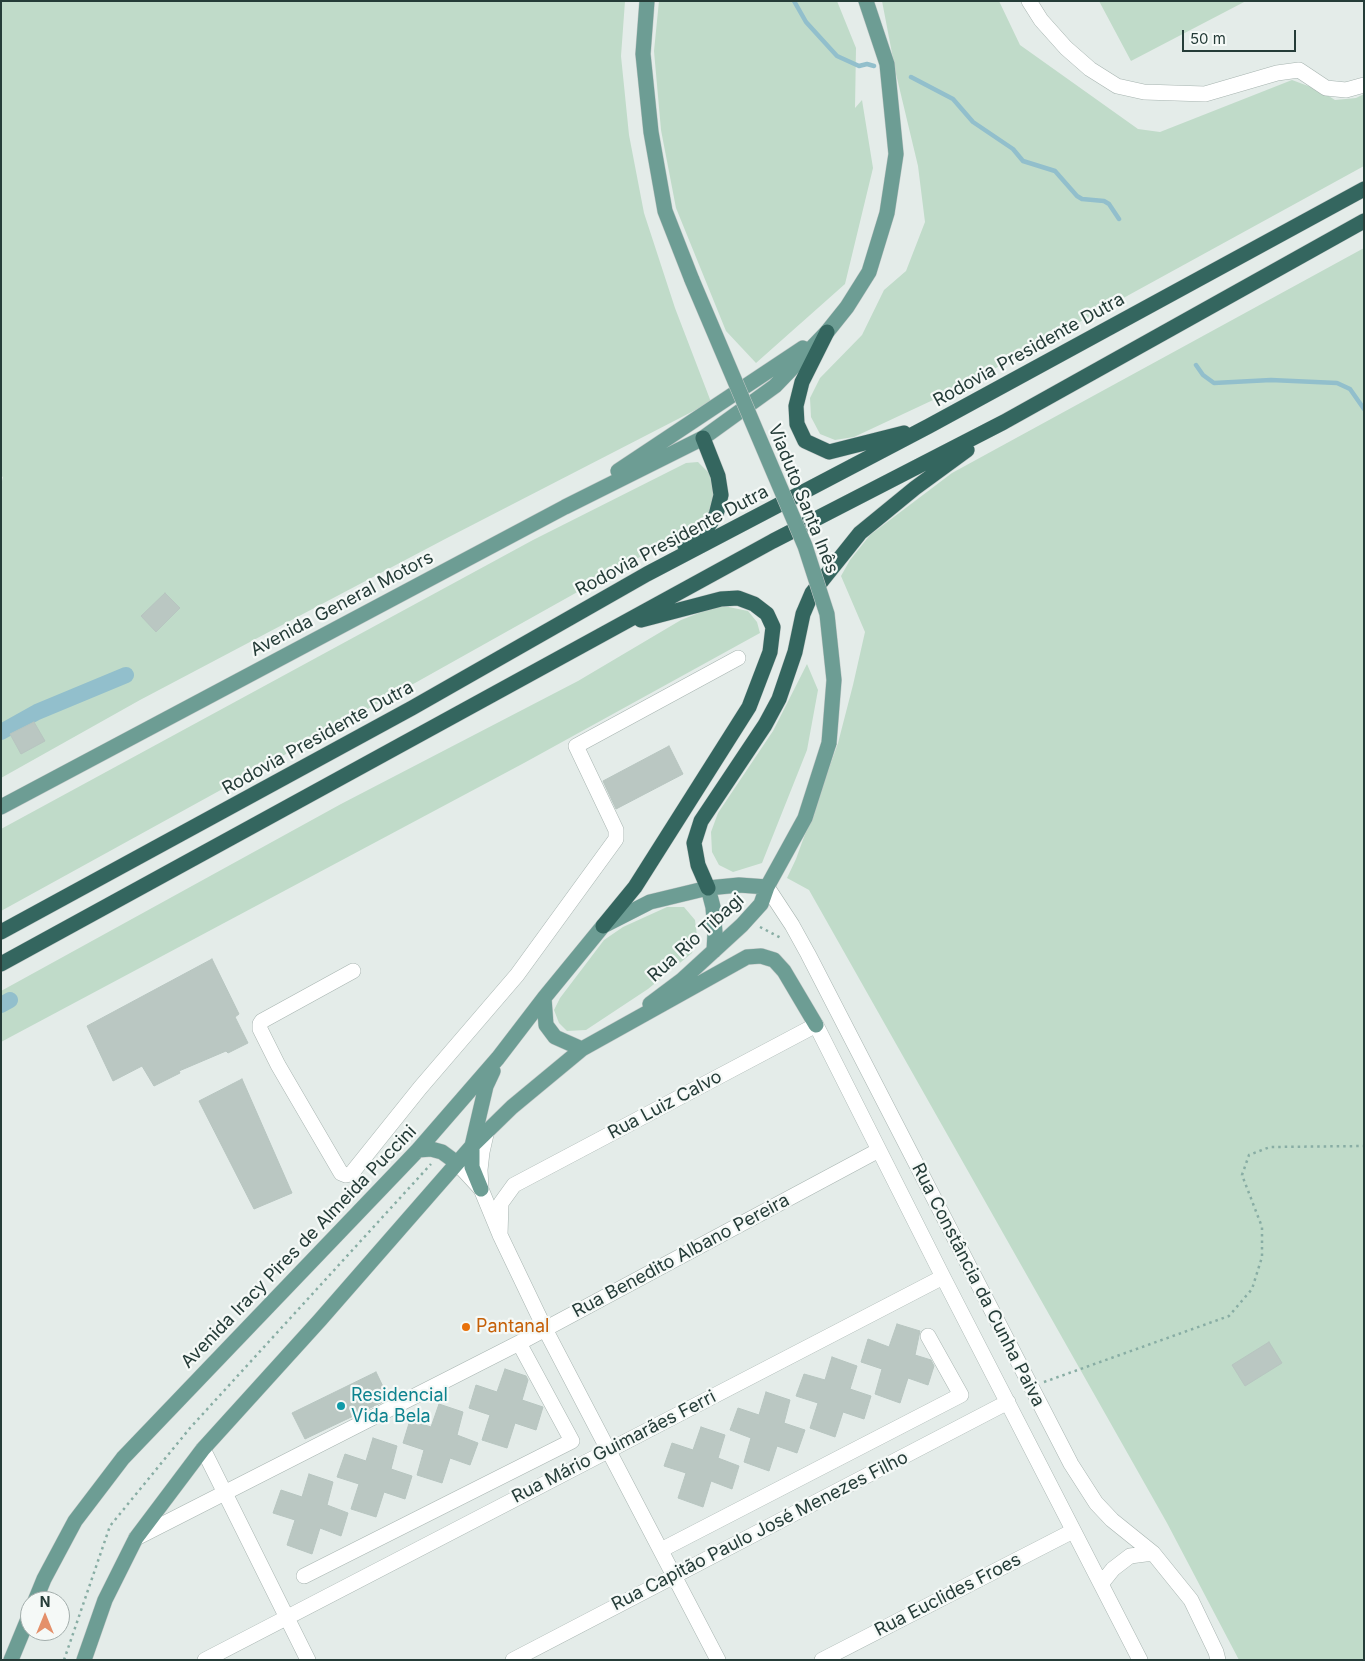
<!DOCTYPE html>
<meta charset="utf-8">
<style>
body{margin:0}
#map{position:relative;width:1365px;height:1661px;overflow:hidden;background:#e4ece9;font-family:Inter,sans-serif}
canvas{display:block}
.frame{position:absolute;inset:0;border:2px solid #253c38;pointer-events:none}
.north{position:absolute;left:20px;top:1591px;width:50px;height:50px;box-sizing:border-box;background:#f5f9f7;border:1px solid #a2adab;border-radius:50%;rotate:0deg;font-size:14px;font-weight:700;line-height:20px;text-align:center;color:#253c38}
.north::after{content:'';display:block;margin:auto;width:18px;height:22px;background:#e4906a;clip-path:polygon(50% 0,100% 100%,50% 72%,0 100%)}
.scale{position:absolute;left:1182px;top:30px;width:114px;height:22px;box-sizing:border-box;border:2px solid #253c38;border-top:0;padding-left:6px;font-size:15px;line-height:18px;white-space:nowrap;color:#253c38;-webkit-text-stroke:4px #f5f9f7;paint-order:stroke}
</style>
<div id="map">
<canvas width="1365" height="1661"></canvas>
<div class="frame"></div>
<div class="north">N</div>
<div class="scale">50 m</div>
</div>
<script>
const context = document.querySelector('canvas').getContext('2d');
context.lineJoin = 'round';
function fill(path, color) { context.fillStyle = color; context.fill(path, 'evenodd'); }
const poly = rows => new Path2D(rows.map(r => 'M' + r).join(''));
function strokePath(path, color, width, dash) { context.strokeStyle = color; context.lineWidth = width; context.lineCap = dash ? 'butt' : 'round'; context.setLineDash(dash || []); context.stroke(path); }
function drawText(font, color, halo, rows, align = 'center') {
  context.font = font + ' Inter,sans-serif'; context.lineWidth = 4.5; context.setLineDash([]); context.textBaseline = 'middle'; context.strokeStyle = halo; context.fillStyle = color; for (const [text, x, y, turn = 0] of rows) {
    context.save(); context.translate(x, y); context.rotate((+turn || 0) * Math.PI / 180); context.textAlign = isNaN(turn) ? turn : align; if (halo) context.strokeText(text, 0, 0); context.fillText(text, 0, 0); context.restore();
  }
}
const green = poly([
 [1,1,625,1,621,56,629,135,644,213,675,308,711,402,447,538,140,700,1,778,1,485,3,477,1,476],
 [659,1,837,1,856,48,855,108,862,100,873,168,845,284,756,363,726,331,676,208,661,130,654,51],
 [882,1,999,1,1020,45,1138,129,1160,132,1292,80,1319,90,1335,100,1356,98,1364,94,1364,166,963,386,854,437,835,440,820,434,811,417,810,398,820,378,862,335,884,290,906,271,925,222,918,166,896,74],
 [1099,1,1246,1,1131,61],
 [1364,248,1364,1660,1239,1660,1167,1523,809,890,787,878,796,859,838,743,853,685,865,632,841,576,850,560,870,535,952,473],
 [698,462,710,474,715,504,707,516,672,539,415,683,1,911,1,829,533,540,686,463],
 [719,605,748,611,757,622,760,633,524,763,1,1042,1,991,341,804,578,681,681,620],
 [807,664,818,690,807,750,762,863,733,872,719,865,712,852,711,832,718,813,773,731],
 [667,907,684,907,695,920,697,936,692,953,648,989,586,1030,567,1031,559,1023,554,1010,560,998,604,940,623,927]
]);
const stream = poly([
 [794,1,806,22,837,56,859,66,867,64,874,66],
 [911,77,953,99,973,122,1013,149,1023,161,1055,171,1077,196,1082,199,1104,201,1109,204,1119,219],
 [1196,365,1203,375,1214,383,1271,380,1337,383,1350,389,1364,409]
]);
const canal = poly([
 [1,732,37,712,126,675],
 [1,1005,10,1000]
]);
const building = poly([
 [165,593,180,608,156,632,141,616,165,593],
 [34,722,45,741,21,754,10,734,34,722],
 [669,746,683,774,616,809,603,781,669,746],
 [212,959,239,1014,235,1017,248,1043,228,1053,226,1051,179,1071,180,1073,154,1086,142,1066,113,1081,87,1026,212,959],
 [242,1079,292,1193,254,1209,199,1101,242,1079],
 [897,1324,920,1331,915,1355,931,1360,934,1366,928,1385,908,1378,900,1403,875,1394,882,1369,861,1362,868,1339,889,1347,897,1324],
 [1269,1342,1282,1363,1245,1386,1232,1365,1269,1342],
 [832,1357,857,1366,850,1389,871,1396,864,1419,843,1412,835,1437,810,1428,818,1403,796,1396,804,1374,825,1380,832,1357],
 [505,1369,526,1376,528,1380,522,1400,543,1407,536,1430,515,1423,507,1448,482,1440,490,1415,469,1408,476,1385,497,1392,505,1369],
 [376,1372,389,1399,305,1439,292,1413,376,1372],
 [766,1392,790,1400,784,1423,805,1430,797,1453,777,1446,769,1471,744,1462,751,1438,730,1430,738,1408,759,1415,766,1392],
 [439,1404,463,1412,457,1435,478,1443,470,1465,450,1458,442,1483,417,1475,424,1450,403,1443,410,1420,431,1427,439,1404],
 [701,1427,725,1435,718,1458,739,1466,732,1489,711,1481,703,1507,678,1498,686,1473,664,1466,672,1443,693,1450,701,1427],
 [373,1438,397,1446,391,1469,412,1476,405,1499,384,1492,376,1517,351,1509,359,1484,337,1477,345,1454,366,1461,373,1438],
 [309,1474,333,1482,327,1505,348,1513,341,1536,320,1528,312,1554,287,1545,295,1520,273,1513,281,1490,302,1497,309,1474]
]);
const path = poly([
 [760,927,781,938],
 [1044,1382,1229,1316,1252,1289,1262,1257,1262,1227,1242,1175,1249,1155,1270,1147,1364,1146],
 [64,1660,110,1526,190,1428,431,1164]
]);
const minor = poly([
 [1029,1,1041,20,1066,48,1090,69,1117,86,1144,92,1205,94,1277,73,1299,70,1326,88,1346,90,1364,85],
 [767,887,792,925,808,954,1071,1464,1096,1503,1112,1520,1153,1553,1191,1600,1216,1652,1218,1660],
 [353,971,262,1021,260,1024,260,1029,278,1065,341,1173,346,1175,351,1174,420,1088,517,975,616,839,616,830,576,746,738,658],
 [457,1163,481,1189,500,1235,545,1329,718,1660],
 [481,1188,480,1170,482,1152,487,1130],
 [500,1235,501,1203,514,1185,816,1025,943,1277,1140,1660],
 [203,1449,308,1660],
 [136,1538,519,1343,879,1150],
 [661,1550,961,1395,928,1336],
 [304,1576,572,1441,519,1343],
 [1101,1584,1113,1569,1130,1556,1153,1553],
 [205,1660,943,1277],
 [513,1660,1008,1402],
 [822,1660,1073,1531]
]);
const major = poly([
 [647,1,643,54,651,132,665,211,692,280],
 [618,471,803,348],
 [1,807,565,507,703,438,775,386,827,332,847,307,869,272,887,213,896,154,887,64,866,1],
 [708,888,713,907,715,933,714,951],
 [544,998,546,1025,555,1037,582,1049],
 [650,1004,682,980,742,925,761,904,767,887,805,818,829,743],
 [418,1150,431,1149,442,1152,457,1163],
 [481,1189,472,1167,472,1146,486,1086,493,1071],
 [35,1601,44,1579,75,1521,123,1458,418,1150,498,1058,544,998,603,926,650,902,708,888,739,885,767,887],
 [11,1660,30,1614],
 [84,1660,105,1600,136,1538,203,1449,320,1320,472,1146,512,1107,582,1049,747,957,761,956,774,960,784,971,816,1025]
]);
const highway = poly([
 [827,332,802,382,796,406,797,424,805,441,829,452,904,433],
 [685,546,704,532,716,515,721,495,718,476,703,438],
 [708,888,698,865,694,843,701,821,765,725,779,699,795,652,803,614,812,593,860,533,915,488,967,450],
 [603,926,635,887,749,707,770,652,773,627,767,614,754,604,738,598,721,599,641,620],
 [1,932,412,708,647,574,929,426,1364,189],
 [1,964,773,541,1004,422,1364,221]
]);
const majorBridge = poly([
 [692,280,805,546,827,614,834,680,829,743]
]);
const markers = [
 [466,1327,5,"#e8710a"],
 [341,1406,5,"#0f9aa8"]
];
const streetNames = [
 ["Rodovia Presidente Dutra",1029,350,-29],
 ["Viaduto Santa Inês",803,499,68],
 ["Rodovia Presidente Dutra",672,541,-28],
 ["Avenida General Motors",342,604,-28],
 ["Rodovia Presidente Dutra",318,738,-29],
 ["Rua Rio Tibagi",696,938,-42],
 ["Rua Luiz Calvo",665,1105,-28],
 ["Avenida Iracy Pires de Almeida Puccini",299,1247,-46],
 ["Rua Benedito Albano Pereira",681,1256,-28],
 ["Rua Constância da Cunha Paiva",978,1285,63],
 ["Rua Mário Guimarães Ferri",614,1447,-27],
 ["Rua Capitão Paulo José Menezes Filho",760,1531,-27],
 ["Rua Euclides Froes",948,1595,-27]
];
const foodNames = [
 ["Pantanal",476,1327]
];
const cultureNames = [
 ["Residencial",351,1396],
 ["Vida Bela",351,1417]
];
fill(green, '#c0dbc9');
strokePath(stream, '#92bfcc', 4.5);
strokePath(canal, '#92bfcc', 16);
fill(building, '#bac7c2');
strokePath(building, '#b7c5c0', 1);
strokePath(minor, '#a7b4b0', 16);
strokePath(major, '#c2c8c7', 16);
strokePath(highway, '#c2c8c7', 16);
strokePath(path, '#88ada4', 2.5, [2.5, 4]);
strokePath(minor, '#fff', 15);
strokePath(major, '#6d9d94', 15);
strokePath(highway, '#34665f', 15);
strokePath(majorBridge, '#c2c8c7', 16, []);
strokePath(majorBridge, '#6d9d94', 15);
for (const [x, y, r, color] of markers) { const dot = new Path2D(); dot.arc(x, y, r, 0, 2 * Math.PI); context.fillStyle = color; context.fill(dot); strokePath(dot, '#f5f9f7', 2); }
drawText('18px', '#253c38', '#f5f9f7', streetNames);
drawText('18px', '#c56008', '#f5f9f7', foodNames, 'left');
drawText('18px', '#0d838f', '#f5f9f7', cultureNames, 'left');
</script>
